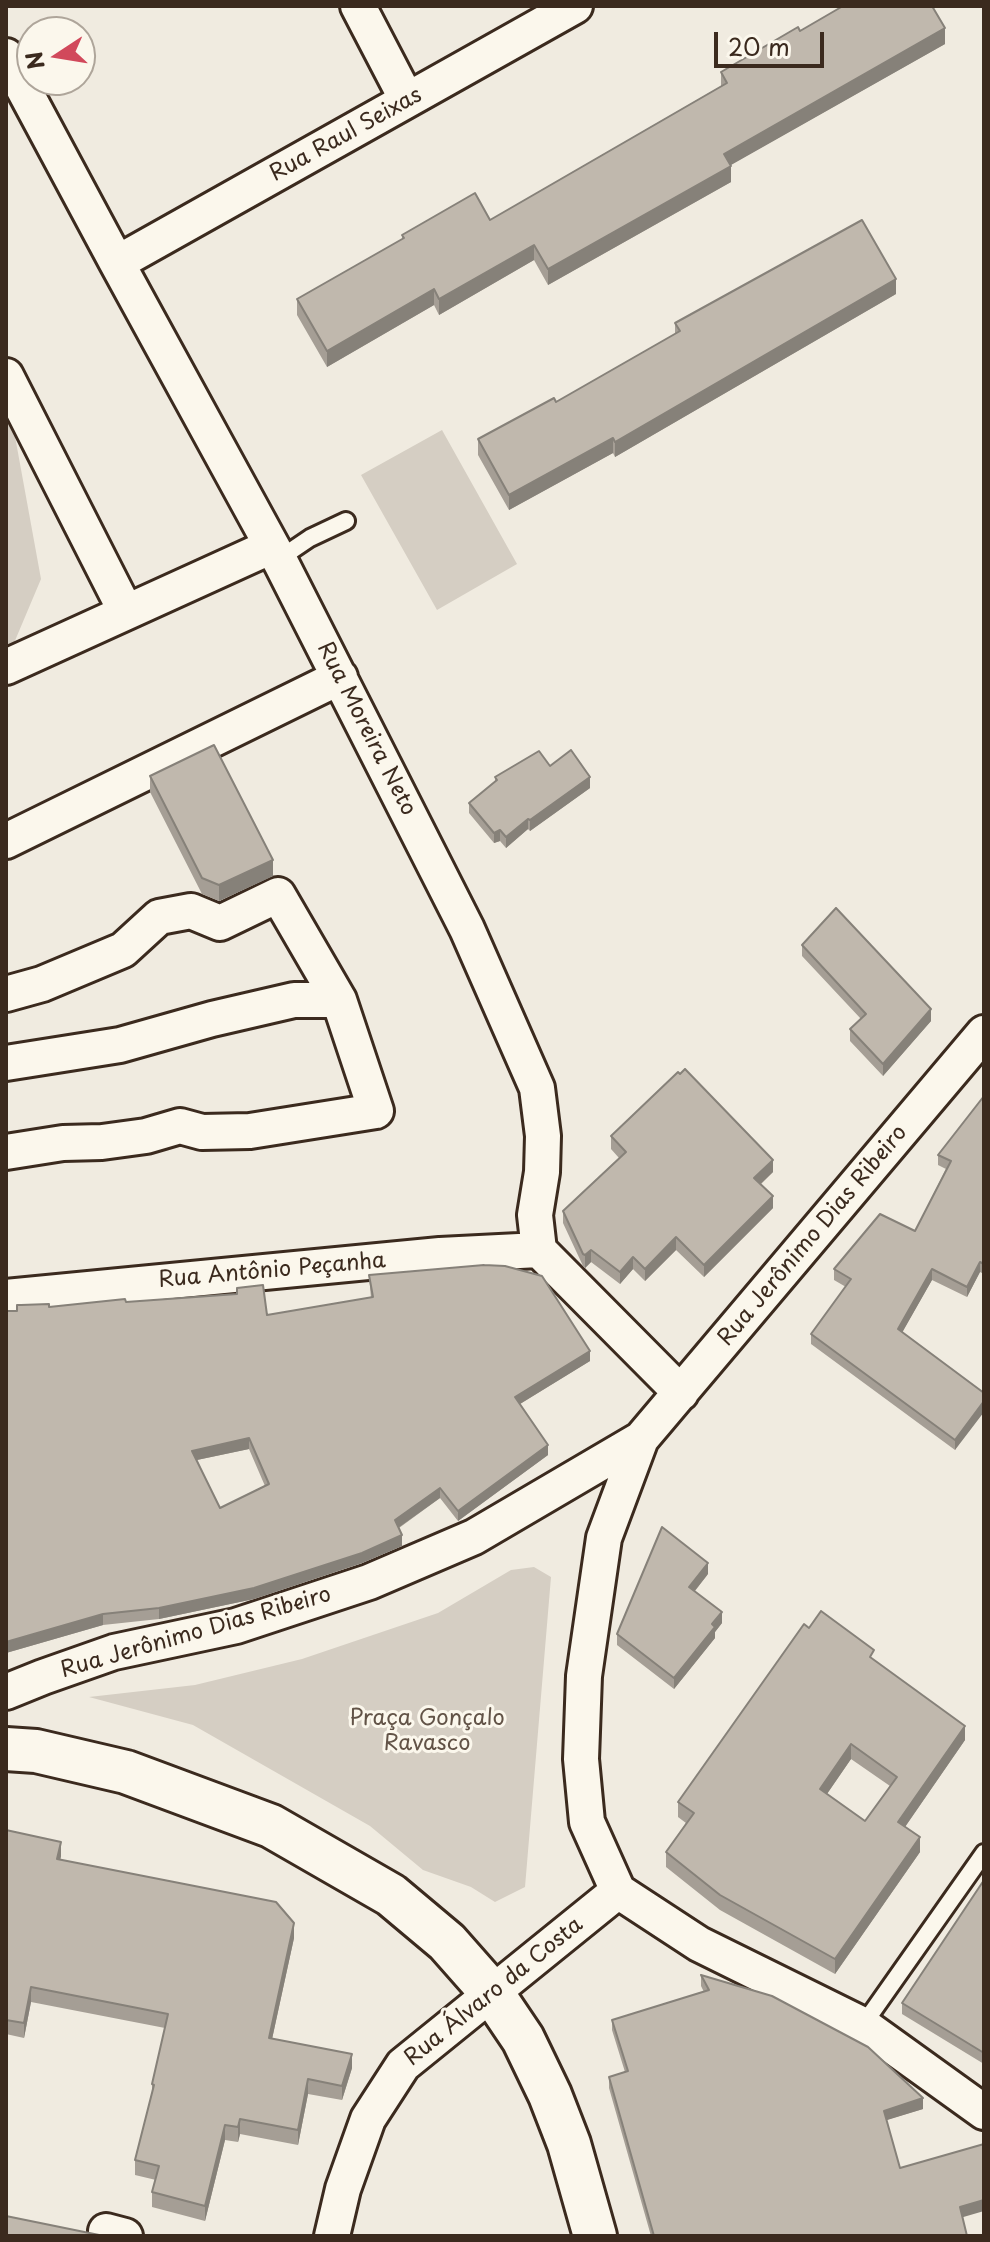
<!DOCTYPE html>
<meta charset="utf-8">
<style>
body{margin:0}
#map{position:relative;width:990px;height:2242px;overflow:hidden;background:#f0ebe0;font-family:"Playpen Sans",sans-serif}
canvas{display:block}
.frame{position:absolute;inset:0;border:8px solid #3b2a1e;pointer-events:none}
.north{position:absolute;left:16px;top:16px;width:80px;height:80px;box-sizing:border-box;background:#fbf7ec;border:2px solid #aea59a;border-radius:50%;rotate:258deg;font-size:22px;font-weight:700;line-height:32px;text-align:center;color:#3b2a1e}
.north::after{content:'';display:block;margin:auto;width:28px;height:36px;background:#d1495b;clip-path:polygon(50% 0,100% 100%,50% 72%,0 100%)}
.scale{position:absolute;left:714px;top:32px;width:110px;height:36px;box-sizing:border-box;border:4px solid #3b2a1e;border-top:0;padding-left:10px;font-size:24px;line-height:28px;white-space:nowrap;color:#3b2a1e;-webkit-text-stroke:6px #fbf7ec;paint-order:stroke}
</style>
<div id="map">
<canvas width="990" height="2242"></canvas>
<div class="frame"></div>
<div class="north">N</div>
<div class="scale">20 m</div>
</div>
<script>
const context = document.querySelector('canvas').getContext('2d');
context.lineJoin = 'round';
function fill(path, color) { context.fillStyle = color; context.fill(path, 'evenodd'); }
const poly = rows => new Path2D(rows.map(r => 'M' + r).join(''));
function strokePath(path, color, width, dash) { context.strokeStyle = color; context.lineWidth = width; context.lineCap = dash ? 'butt' : 'round'; context.setLineDash(dash || []); context.stroke(path); }
function drawText(font, color, halo, rows, align = 'center') {
  context.font = font + ' "Playpen Sans",sans-serif'; context.lineWidth = 6; context.setLineDash([]); context.textBaseline = 'middle'; context.strokeStyle = halo; context.fillStyle = color; for (const [text, x, y, turn = 0] of rows) {
    context.save(); context.translate(x, y); context.rotate((+turn || 0) * Math.PI / 180); context.textAlign = isNaN(turn) ? turn : align; if (halo) context.strokeText(text, 0, 0); context.fillText(text, 0, 0); context.restore();
  }
}
const green = poly([
 [6,387,41,579,6,662],
 [442,430,517,564,437,610,361,475],
 [534,1567,551,1577,525,1887,495,1902,471,1887,423,1870,370,1826,193,1725,89,1697,195,1685,302,1659,438,1613,511,1570]
]);
const service = poly([
 [279,559,310,538,346,521],
 [863,2025,984,1853]
]);
const minor = poly([
 [358,6,407,100],
 [6,56,117,263,279,559,467,929,537,1088,543,1136,542,1172,535,1215,539,1250,681,1393],
 [117,263,575,6],
 [6,376,126,612],
 [6,667,272,546],
 [6,841,340,677],
 [6,994,42,984,123,950,159,917,191,911,220,923,278,895,339,1000,376,1111,250,1131,202,1132,180,1126,146,1136,102,1142,63,1143,6,1152],
 [6,1063,120,1045,212,1019,294,1000,339,1000],
 [6,1297,440,1255,539,1250],
 [6,1692,43,1677,114,1652,236,1626,369,1582,474,1537,641,1439],
 [618,1891,587,1822,581,1759,584,1676,604,1538,641,1439,984,1033],
 [618,1891,699,1944,863,2025,984,2112],
 [106,2231,125,2236],
 [332,2236,343,2189,368,2119,403,2065,618,1891]
]);
const tertiary = poly([
 [6,1749,36,1751,126,1772,271,1826,391,1895,447,1942,492,1993,523,2039,550,2095,569,2144,595,2236]
]);
const wall = poly([
 [800,31,945,44,730,165,731,182,548,285,534,260,439,315,434,305,327,367,297,315,297,299,402,239,402,235,490,220,721,86,721,72],
 [896,294,615,457,613,453,509,510,478,455,478,439,556,402,675,334,675,323],
 [550,766,590,788,530,831,528,829,506,848,500,841,494,843,469,813,469,803,495,781,495,777],
 [150,776,273,876,219,901,202,894,150,792],
 [802,945,931,1021,883,1076,850,1041,850,1029,861,1019,802,956],
 [984,1096,984,1274,980,1272,967,1297,932,1280,902,1332,984,1393,955,1450,811,1344,811,1334,846,1287,834,1280,834,1269,915,1231,946,1169,938,1165,938,1155],
 [611,1136,773,1172,761,1184,773,1208,704,1277,676,1250,645,1281,633,1269,620,1284,591,1262,585,1268,583,1266,563,1223,563,1211,619,1158,611,1149],
 [369,1275,590,1361,520,1404,548,1455,458,1521,440,1498,399,1528,402,1546,362,1563,254,1599,159,1619,103,1625,6,1653,6,1311,49,1307,126,1302,267,1315,371,1298],
 [249,1449,265,1486,220,1508,197,1460],
 [708,1574,695,1591,722,1623,715,1632,715,1638,674,1689,617,1645,617,1634],
 [809,1628,874,1660,965,1740,905,1827,920,1852,835,1974,720,1910,666,1867,666,1852,686,1823,678,1817,678,1802],
 [851,1759,890,1786,865,1821,827,1794],
 [6,1830,61,1856,60,1860,294,1938,272,2039,352,2068,342,2100,308,2094,298,2145,240,2134,238,2142,225,2140,205,2221,152,2207,152,2192,156,2180,135,2175,135,2160,152,2095,152,2084,165,2028,31,2002,24,2038,6,2034],
 [984,1880,984,2064,902,2014,902,2003],
 [701,1975,923,2109,886,2120,900,2168,962,2217,967,2236,651,2236,609,2088,609,2077,625,2072,612,2030,612,2020,704,1992,701,1986]
]);
const shadedWall = poly([
 [945,28,945,44,724,169,724,154],
 [731,166,731,182,548,285,548,269],
 [534,245,534,260,439,315,439,299],
 [896,279,896,294,615,457,615,442],
 [434,289,434,305,327,367,327,351],
 [613,438,613,453,509,510,509,495],
 [590,777,590,788,530,831,530,820],
 [528,819,528,829,506,848,506,837],
 [500,830,500,841,494,843,494,833],
 [273,860,273,876,219,901,219,885],
 [931,1009,931,1021,883,1076,883,1064],
 [773,1160,773,1172,754,1190,754,1178],
 [773,1196,773,1208,704,1277,704,1265],
 [676,1237,676,1250,645,1281,645,1269],
 [591,1250,591,1262,585,1268,585,1255],
 [633,1257,633,1269,620,1284,620,1272],
 [980,1262,980,1272,967,1297,967,1287],
 [932,1269,932,1280,898,1340,898,1329],
 [590,1351,590,1361,515,1407,515,1397],
 [984,1401,984,1412,955,1450,955,1440],
 [249,1438,249,1449,192,1461,192,1451],
 [548,1445,548,1455,458,1521,458,1511],
 [440,1488,440,1498,395,1530,395,1520],
 [402,1535,402,1546,362,1563,254,1599,159,1619,159,1608],
 [708,1563,708,1574,689,1598,689,1587],
 [722,1612,722,1623,715,1632,715,1638,674,1689,674,1678],
 [103,1614,103,1625,6,1653,6,1642],
 [965,1726,965,1740,898,1837,898,1822],
 [851,1744,851,1759,820,1804,820,1789],
 [920,1837,920,1852,835,1974,835,1959],
 [61,1842,61,1856,57,1874,57,1859],
 [294,1923,294,1938,269,2053,269,2038],
 [31,1987,31,2002,24,2038,24,2023],
 [352,2054,352,2068,342,2100,342,2086],
 [308,2079,308,2094,298,2145,298,2130],
 [923,2098,923,2109,884,2121,884,2111],
 [240,2119,240,2134,238,2142,238,2127],
 [225,2125,225,2140,205,2221,205,2206],
 [984,2200,984,2211,960,2218,960,2207]
]);
const building = poly([
 [843,6,932,6,945,28,724,154,731,166,548,269,534,245,439,299,434,289,327,351,297,299,404,238,402,235,475,193,490,220,727,83,721,72,798,27,800,31,843,6],
 [862,220,896,279,615,442,613,438,509,495,478,439,554,398,556,402,680,331,675,323,862,220],
 [214,745,273,860,219,885,202,878,150,776,214,745],
 [571,750,590,777,530,820,528,819,506,837,500,830,494,833,469,803,497,780,495,777,539,751,550,766,571,750],
 [836,908,931,1009,883,1064,850,1029,866,1014,802,945,836,908],
 [685,1069,773,1160,754,1178,773,1196,704,1265,676,1237,645,1269,633,1257,620,1272,591,1250,585,1255,583,1254,563,1211,626,1152,611,1136,678,1072,680,1074,685,1069],
 [984,1096,984,1264,980,1262,967,1287,932,1269,898,1329,984,1393,984,1401,955,1440,811,1334,851,1279,834,1269,880,1214,915,1231,951,1161,938,1155,984,1096],
 [484,1265,505,1266,542,1276,590,1351,515,1397,548,1445,458,1511,440,1488,395,1520,402,1535,362,1553,254,1588,159,1608,103,1614,6,1642,6,1311,17,1311,17,1305,21,1305,49,1304,49,1307,125,1299,126,1302,237,1294,237,1288,263,1285,267,1315,373,1297,369,1275,484,1265],
 [249,1438,269,1484,220,1508,192,1451,249,1438],
 [662,1527,708,1563,689,1587,722,1612,712,1624,715,1627,674,1678,617,1634,662,1527],
 [821,1611,874,1650,870,1657,965,1726,898,1822,920,1837,835,1959,720,1895,666,1852,694,1813,678,1802,804,1624,809,1628,821,1611],
 [851,1744,897,1777,865,1821,820,1789,851,1744],
 [6,1830,61,1842,57,1859,276,1902,294,1923,269,2038,352,2054,342,2086,308,2079,298,2130,240,2119,238,2127,225,2125,205,2206,152,2192,159,2166,135,2160,154,2085,152,2084,168,2014,31,1987,24,2023,6,2020,6,1830],
 [984,1880,984,2053,902,2003,984,1880],
 [701,1975,772,1996,868,2047,923,2098,884,2111,900,2168,984,2144,984,2200,960,2207,967,2236,654,2236,609,2077,628,2071,612,2020,709,1990,701,1975],
 [6,2216,104,2236,6,2236,6,2216]
]);
const streetNames = [
 ["Rua Raul Seixas",346,135,-29],
 ["Rua Moreira Neto",366,729,63],
 ["Rua Jerônimo Dias Ribeiro",813,1236,-50],
 ["Rua Antônio Peçanha",272,1271,-5],
 ["Rua Jerônimo Dias Ribeiro",196,1633,-16],
 ["Rua Álvaro da Costa",494,1992,-39]
];
const parkNames = [
 ["Praça Gonçalo",427,1719],
 ["Ravasco",427,1744]
];
fill(green, '#d5cec3');
strokePath(service, '#3b2a1e', 22);
strokePath(minor, '#3b2a1e', 40);
strokePath(tertiary, '#3b2a1e', 48);
strokePath(service, '#fbf7ec', 16);
strokePath(minor, '#fbf7ec', 34);
strokePath(tertiary, '#fbf7ec', 42);
fill(wall, '#a59e95');
fill(shadedWall, '#868179');
fill(building, '#c0b8ad');
strokePath(building, '#868179', 2);
drawText('22px', '#3b2a1e', '#fbf7ec', streetNames);
drawText('22px', '#625347', '#fbf7ec', parkNames);
</script>
